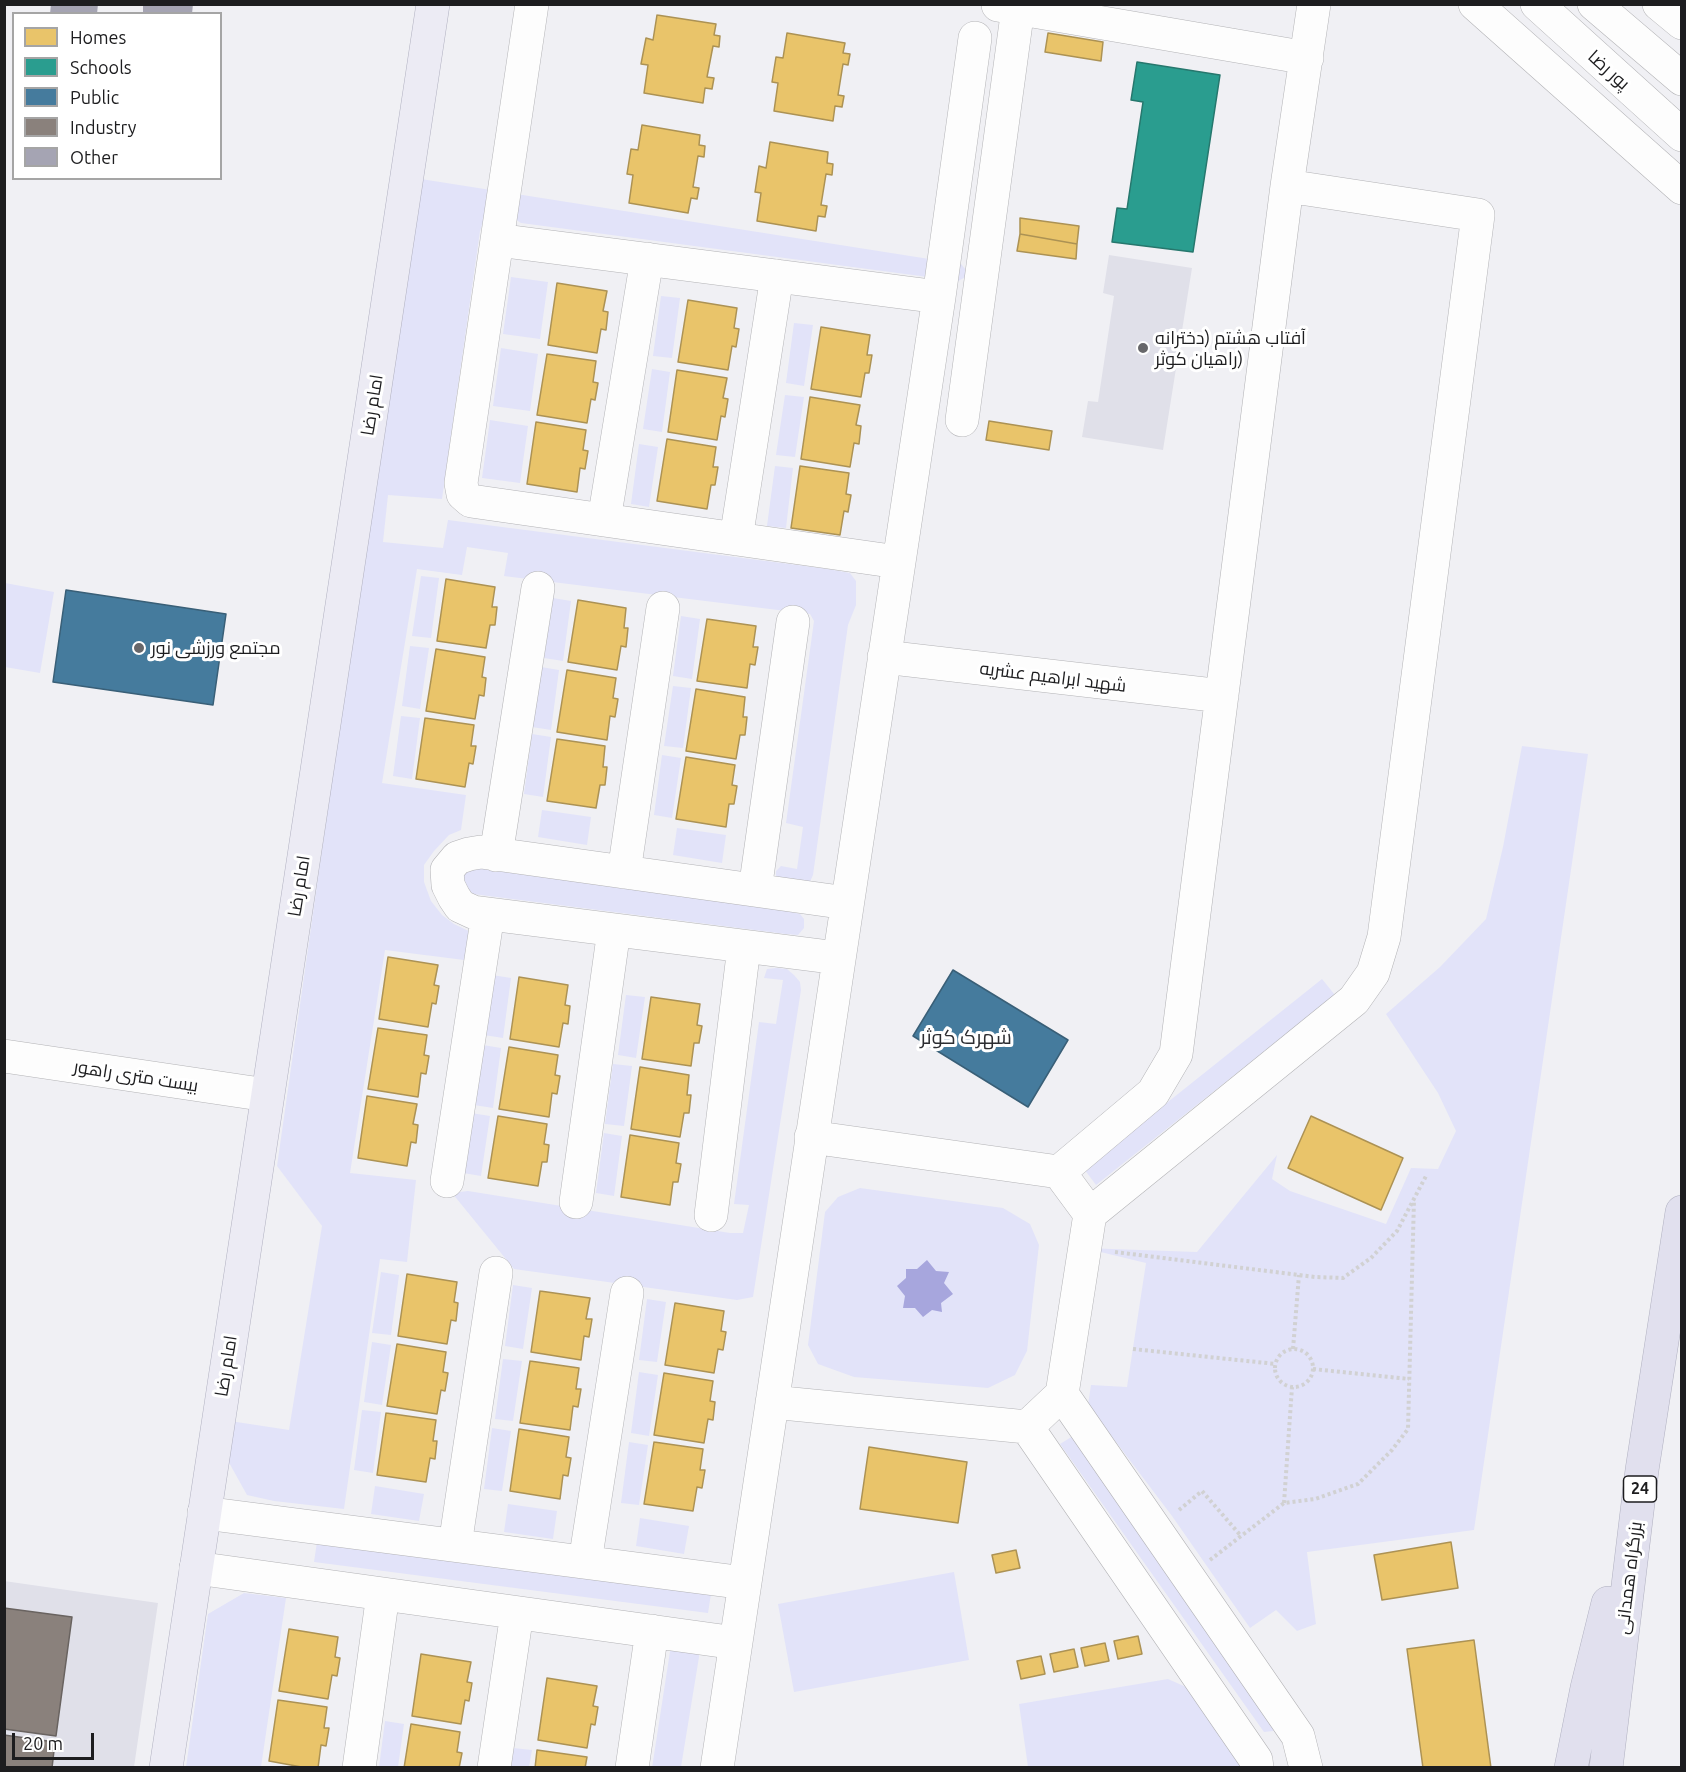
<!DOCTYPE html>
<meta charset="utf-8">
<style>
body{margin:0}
#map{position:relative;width:1686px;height:1772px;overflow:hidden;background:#f0f0f4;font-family:Ubuntu,sans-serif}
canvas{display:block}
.frame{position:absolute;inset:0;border:6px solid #1d1d1f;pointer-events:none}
.legend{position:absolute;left:12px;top:12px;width:210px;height:168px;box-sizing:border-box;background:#fff;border:2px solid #a5a5a5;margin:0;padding:8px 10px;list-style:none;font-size:18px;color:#1d1d1f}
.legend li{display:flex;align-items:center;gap:12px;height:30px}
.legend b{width:30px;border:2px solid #a5a5a5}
.scale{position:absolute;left:12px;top:1733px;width:82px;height:27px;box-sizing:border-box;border:3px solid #1d1d1f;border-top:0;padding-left:8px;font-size:18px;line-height:21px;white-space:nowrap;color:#1d1d1f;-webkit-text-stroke:4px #fff;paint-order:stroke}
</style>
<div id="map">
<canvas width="1686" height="1772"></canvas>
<div class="frame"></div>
<ul class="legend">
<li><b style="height:16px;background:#e9c46a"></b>Homes</li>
<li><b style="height:16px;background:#2a9d8f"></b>Schools</li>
<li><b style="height:16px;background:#457b9d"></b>Public</li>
<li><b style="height:16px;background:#8a817c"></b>Industry</li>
<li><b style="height:16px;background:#a5a4b3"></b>Other</li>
</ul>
<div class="scale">20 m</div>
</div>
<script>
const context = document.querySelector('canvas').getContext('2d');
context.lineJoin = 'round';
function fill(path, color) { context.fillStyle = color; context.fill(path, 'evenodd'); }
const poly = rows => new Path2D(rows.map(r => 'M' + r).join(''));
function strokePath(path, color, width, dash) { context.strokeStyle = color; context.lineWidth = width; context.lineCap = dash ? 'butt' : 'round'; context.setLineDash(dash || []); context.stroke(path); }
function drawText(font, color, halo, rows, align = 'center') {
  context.font = font + ' Ubuntu,Cairo,sans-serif'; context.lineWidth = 6; context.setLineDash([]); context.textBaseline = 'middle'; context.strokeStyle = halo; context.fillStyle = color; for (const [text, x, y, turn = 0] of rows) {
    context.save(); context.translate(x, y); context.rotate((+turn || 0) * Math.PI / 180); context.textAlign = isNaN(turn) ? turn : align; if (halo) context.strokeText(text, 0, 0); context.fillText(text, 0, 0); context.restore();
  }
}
const built = poly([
 [1109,255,1192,268,1163,450,1082,437,1088,401,1098,402,1114,296,1103,293],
 [4,1581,158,1603,134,1767,5,1767]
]);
const green = poly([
 [421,179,961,264,970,275,958,281,521,223,497,208,485,216,480,231,442,499,388,495,383,542,443,548,448,520,828,569,850,573,856,581,856,605,848,625,813,875,808,886,776,879,776,871,781,866,797,869,803,827,786,823,814,621,810,614,504,576,508,553,467,547,462,575,417,569,382,783,466,795,461,830,449,835,434,851,424,865,424,882,431,901,442,915,454,924,477,935,472,961,385,950,350,1173,416,1180,407,1262,380,1259,344,1509,274,1501,247,1495,227,1459,230,1421,289,1430,322,1226,277,1166,364,556],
 [511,277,548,282,540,339,503,334],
 [661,296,680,298,672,358,653,356],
 [794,323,813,325,804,386,786,383],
 [501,348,538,354,530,411,493,406],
 [652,369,670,372,662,432,643,429],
 [785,395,804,397,795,457,776,455],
 [490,420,528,426,520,483,482,478],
 [639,444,658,447,649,507,631,504],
 [775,466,793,468,786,528,767,526],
 [421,576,439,578,431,638,412,636],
 [5,583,54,592,40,673,5,667],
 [553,598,571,601,563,661,544,658],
 [681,616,700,619,692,679,673,676],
 [410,646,429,648,420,709,402,706],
 [541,667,559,670,551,730,532,727],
 [673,686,691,688,683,748,664,746],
 [401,716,420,718,412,779,393,776],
 [532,734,551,737,543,797,524,794],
 [1522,746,1588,754,1474,1530,1307,1552,1316,1624,1297,1631,1276,1610,1250,1628,1172,1516,1088,1405,1091,1385,1127,1387,1146,1263,1084,1248,1197,1252,1277,1155,1272,1179,1290,1191,1386,1224,1411,1168,1438,1169,1456,1131,1438,1093,1386,1014,1440,967,1486,919,1503,847],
 [662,755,681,758,672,818,654,815],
 [542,810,591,817,587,845,538,837],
 [677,828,726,835,722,863,673,855],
 [470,867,787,911,800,914,804,919,804,928,798,935,786,934,473,894,461,882,463,873],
 [776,968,787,969,794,975,800,982,801,990,753,1297,737,1300,514,1269,452,1193,468,1191,730,1233,743,1233,749,1205,734,1204,759,1022,776,1024,783,980,764,978,767,969],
 [492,975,511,978,503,1038,484,1035],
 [1322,979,1335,995,1096,1185,1084,1169],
 [626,995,645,997,636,1058,618,1055],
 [483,1045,501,1048,493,1108,474,1105],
 [613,1064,632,1066,624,1126,605,1124],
 [471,1113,490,1116,481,1176,463,1173],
 [604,1133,622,1136,614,1196,596,1193],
 [860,1188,1003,1208,1030,1224,1039,1245,1027,1351,1015,1375,988,1388,854,1377,818,1364,808,1345,825,1212,838,1197],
 [381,1272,399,1275,391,1335,372,1333],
 [513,1285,532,1288,523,1349,505,1346],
 [647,1299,666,1302,657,1362,639,1360],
 [372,1342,391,1345,382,1405,364,1402],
 [503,1359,522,1361,513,1421,495,1419],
 [639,1372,658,1375,649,1436,631,1433],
 [362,1410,381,1412,373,1473,354,1470],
 [492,1428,511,1431,502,1491,484,1489],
 [1073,1436,1277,1722,1273,1731,1264,1732,1060,1444],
 [629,1442,648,1445,639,1505,621,1503],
 [375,1486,424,1494,419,1521,371,1514],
 [508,1504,557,1511,553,1539,504,1532],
 [640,1518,689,1526,684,1554,636,1546],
 [317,1542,711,1594,708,1613,314,1562],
 [954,1572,969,1660,794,1692,778,1604],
 [244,1593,286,1598,261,1767,186,1767,208,1614],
 [671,1645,700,1651,681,1767,652,1768],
 [1168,1679,1186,1687,1244,1767,1028,1767,1019,1704],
 [385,1721,404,1724,398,1767,379,1767],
 [513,1748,532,1750,529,1767,510,1768]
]);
const water = poly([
 [927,1260,936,1271,949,1272,944,1283,953,1294,941,1303,942,1312,932,1310,923,1317,915,1308,903,1308,905,1296,897,1286,906,1278,906,1269,917,1269]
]);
const homes = poly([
 [657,15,716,24,714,35,720,36,719,47,713,46,707,77,714,78,712,89,705,88,703,103,644,93,648,65,641,64,646,38,653,40,657,15],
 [787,33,845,43,843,53,850,54,848,65,843,64,838,95,844,96,842,107,835,106,833,121,774,111,778,83,772,82,776,57,783,58,787,33],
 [1048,33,1103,42,1101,61,1045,52,1048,33],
 [642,125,700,135,699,145,705,146,704,157,698,156,693,187,699,188,697,199,691,198,688,213,629,203,633,175,627,174,631,149,638,150,642,125],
 [770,142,828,152,827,163,833,164,832,175,826,174,821,205,827,206,825,217,818,216,816,231,757,221,761,193,755,192,759,166,766,168,770,142],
 [1020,218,1079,226,1077,244,1020,234,1020,218],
 [1020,234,1077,244,1076,259,1017,251,1020,234],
 [557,283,607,291,603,311,608,312,606,330,601,329,597,353,548,345,557,283],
 [688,300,737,308,734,328,739,329,736,347,732,346,728,370,678,362,688,300],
 [821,327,870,335,867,355,872,355,869,373,865,373,861,397,811,389,821,327],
 [547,354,596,361,593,382,598,383,595,400,591,399,587,423,537,415,547,354],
 [677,370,727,378,723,398,728,399,725,417,721,416,717,440,668,432,677,370],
 [810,397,860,405,856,425,861,426,859,444,854,443,850,467,801,459,810,397],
 [989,421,1052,431,1049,450,986,440,989,421],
 [536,422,586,430,583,450,588,451,585,469,580,468,577,492,527,484,536,422],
 [667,439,716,447,713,467,718,467,715,485,711,485,707,509,657,501,667,439],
 [800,466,849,473,846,494,851,495,848,512,844,511,840,535,791,528,800,466],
 [446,579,495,587,492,607,497,607,495,625,490,625,486,648,437,641,446,579],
 [578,600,626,608,624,628,628,628,626,647,621,646,617,670,568,662,578,600],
 [707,619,756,626,753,647,758,647,755,665,750,664,747,688,697,681,707,619],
 [436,649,485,657,482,677,486,678,484,696,479,695,475,719,426,711,436,649],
 [567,670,616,678,613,698,618,699,615,717,610,716,607,740,557,732,567,670],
 [696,689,745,697,743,717,747,717,745,735,740,735,736,759,686,751,696,689],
 [425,718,474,725,471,746,476,746,473,764,469,763,465,787,416,779,425,718],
 [557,739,605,746,603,767,607,767,605,785,600,785,596,808,547,801,557,739],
 [686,757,735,765,732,785,737,786,734,804,729,804,726,827,676,819,686,757],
 [388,957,438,965,434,985,439,986,436,1004,432,1003,428,1027,379,1019,388,957],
 [519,977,568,985,565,1005,570,1006,568,1024,563,1023,559,1047,510,1039,519,977],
 [651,997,700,1004,697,1025,702,1026,699,1043,694,1043,691,1066,642,1059,651,997],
 [378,1028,427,1035,424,1055,429,1056,426,1074,421,1073,418,1097,368,1089,378,1028],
 [509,1047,558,1055,555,1075,560,1076,557,1094,552,1093,549,1117,499,1109,509,1047],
 [640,1067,689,1075,687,1095,691,1095,689,1113,684,1113,680,1137,631,1129,640,1067],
 [367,1096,417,1104,413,1124,418,1125,416,1143,411,1142,407,1166,358,1158,367,1096],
 [498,1116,547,1124,544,1144,549,1145,547,1162,542,1162,538,1186,488,1178,498,1116],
 [1311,1116,1403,1158,1381,1210,1288,1168,1311,1116],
 [630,1135,679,1143,676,1163,681,1164,678,1182,673,1182,670,1205,621,1197,630,1135],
 [407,1274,457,1282,454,1302,458,1303,456,1321,451,1320,447,1344,398,1336,407,1274],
 [540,1291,590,1298,586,1319,592,1319,589,1337,584,1336,581,1360,531,1352,540,1291],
 [675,1303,724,1311,721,1331,726,1332,723,1350,718,1349,714,1373,665,1365,675,1303],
 [397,1344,446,1352,443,1372,448,1373,445,1391,441,1390,437,1414,387,1406,397,1344],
 [530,1361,579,1368,576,1389,581,1389,578,1407,573,1406,570,1430,520,1423,530,1361],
 [664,1373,713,1381,710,1401,715,1402,713,1420,708,1419,704,1443,654,1435,664,1373],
 [386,1413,436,1420,433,1441,437,1441,435,1459,430,1458,426,1482,377,1475,386,1413],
 [519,1429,569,1437,566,1457,571,1458,568,1476,563,1475,560,1499,510,1491,519,1429],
 [654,1442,703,1449,700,1470,705,1470,702,1488,697,1487,693,1511,644,1504,654,1442],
 [869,1447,967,1462,958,1523,860,1509,869,1447],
 [1451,1542,1458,1588,1382,1600,1374,1555,1451,1542],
 [1016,1550,1020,1568,996,1573,992,1555,1016,1550],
 [289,1629,338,1637,335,1657,340,1658,337,1676,332,1675,328,1699,279,1691,289,1629],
 [1138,1636,1142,1654,1118,1659,1114,1641,1138,1636],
 [1474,1640,1491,1768,1423,1768,1407,1649,1474,1640],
 [1105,1643,1109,1661,1085,1666,1081,1648,1105,1643],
 [1074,1649,1078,1667,1054,1672,1050,1654,1074,1649],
 [421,1654,471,1662,467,1682,472,1683,469,1701,465,1700,461,1724,412,1716,421,1654],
 [1041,1656,1045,1674,1021,1679,1017,1661,1041,1656],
 [547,1678,597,1686,593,1706,598,1707,595,1725,591,1724,587,1748,538,1740,547,1678],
 [278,1700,327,1707,324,1728,329,1728,326,1746,321,1745,318,1768,307,1768,269,1761,278,1700],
 [411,1724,460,1732,457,1752,462,1753,459,1768,404,1768,411,1724],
 [537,1750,587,1757,585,1768,535,1768,537,1750]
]);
const schools = poly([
 [1137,62,1220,75,1193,252,1112,242,1117,208,1127,209,1143,102,1131,100,1137,62]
]);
const public = poly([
 [66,590,226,614,213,705,53,682,66,590],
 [953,970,1068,1040,1028,1107,913,1036,953,970]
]);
const industry = poly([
 [4,1608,72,1617,56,1736,4,1729,4,1608],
 [4,1735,55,1742,52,1768,4,1768,4,1735]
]);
const building = poly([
 [51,4,98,4,97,14,50,14],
 [143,4,193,4,192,14,143,14]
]);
const path = poly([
 [1115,1252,1315,1277,1343,1278,1371,1258,1397,1231,1426,1176],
 [1133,1349,1276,1364],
 [1293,1349,1299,1275],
 '1275 1368a19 19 0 1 1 38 0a19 19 0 1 1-38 0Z',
 [1313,1369,1409,1379],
 [1284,1503,1292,1387],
 [1179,1510,1202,1491,1241,1536],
 [1210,1560,1284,1503,1315,1499,1358,1484,1392,1450,1408,1429,1414,1199]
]);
const minor = poly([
 [532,4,461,483,463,494,471,501,898,562],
 [1475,4,1682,188],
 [1537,4,1682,135],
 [1594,4,1682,79],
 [1659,4,1682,23],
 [998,5,1307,58],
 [497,240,939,297],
 [962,420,1018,8],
 [604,520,647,259],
 [736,539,777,276],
 [884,657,1222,696],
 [496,855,538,588],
 [624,872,663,608],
 [755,890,793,622],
 [838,958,473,912,460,906,454,897,448,885,447,870,457,858,469,854,481,852,847,903],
 [4,1056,267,1095],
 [1059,1172,1153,1093,1176,1054,1287,186,1314,4],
 [447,1181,488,914],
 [576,1202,614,930],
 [1090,1214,1354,1000,1373,973,1384,937,1478,215,1287,186],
 [711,1215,744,947],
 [1062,1394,1298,1736,1306,1768],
 [772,1402,1027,1427,1062,1394,1090,1214,1059,1172,811,1137],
 [1027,1427,1256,1760,1257,1768],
 [204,1513,745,1583],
 [455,1545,496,1273],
 [585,1562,627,1293],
 [196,1568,736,1643],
 [359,1768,383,1594],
 [494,1768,517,1613],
 [632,1768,652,1631],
 [717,1768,939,297,975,38]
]);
const major = poly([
 [166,1768,433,4]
]);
const highway = poly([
 [1571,1768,1587,1688,1608,1603],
 [1606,1768,1642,1470,1682,1212]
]);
const markers = [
 [1143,348,6,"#67676a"],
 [139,648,6,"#67676a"]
];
const shields = [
 [1640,1489,33]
];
const shieldNames = [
 ["24",1640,1489]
];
const streetNames = [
 ["پور رضا",1609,70,42],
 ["امام رضا",372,405,-81],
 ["شهید ابراهیم عشریه",1053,677,7],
 ["امام رضا",299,886,-81],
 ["بیست متری راهور",136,1076,9],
 ["امام رضا",226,1366,-81],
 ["بزرگراه همدانی",1629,1578,-83]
];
const poiNames = [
 ["آفتاب هشتم (دخترانه",1155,338],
 ["راهیان کوثر)",1155,359],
 ["مجتمع ورزشی نور",151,648]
];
const neighbourhoodNames = [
 ["شهرک کوثر",966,1037]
];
fill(built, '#e0e0e9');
fill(green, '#e2e3f9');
fill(water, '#a7a6dd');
fill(homes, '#e9c46a');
strokePath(homes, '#ac9254', 1.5);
fill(schools, '#2a9d8f');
strokePath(schools, '#26776d', 1.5);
fill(public, '#457b9d');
strokePath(public, '#395f77', 1.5);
fill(industry, '#8a817c');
strokePath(industry, '#696360', 1.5);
fill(building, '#a5a4b3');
strokePath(minor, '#b3b3b6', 34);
strokePath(major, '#afafbf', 34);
strokePath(highway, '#afafbf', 34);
strokePath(path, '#d1d1d2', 4, [3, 3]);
strokePath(minor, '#fdfdfd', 33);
strokePath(major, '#ecebf4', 33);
strokePath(highway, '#e1e0ee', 33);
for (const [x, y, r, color] of markers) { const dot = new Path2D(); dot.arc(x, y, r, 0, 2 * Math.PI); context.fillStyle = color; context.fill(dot); strokePath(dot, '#fff', 2); }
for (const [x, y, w] of shields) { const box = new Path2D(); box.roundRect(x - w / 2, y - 13, w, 26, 4.5); context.fillStyle = '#fff'; context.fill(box); strokePath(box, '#1d1d1f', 1.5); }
drawText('bold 16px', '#1d1d1f', null, shieldNames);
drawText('18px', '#1d1d1f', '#fff', streetNames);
drawText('18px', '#1d1d1f', '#fff', poiNames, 'left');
drawText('20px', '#2c2d31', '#fff', neighbourhoodNames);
</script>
